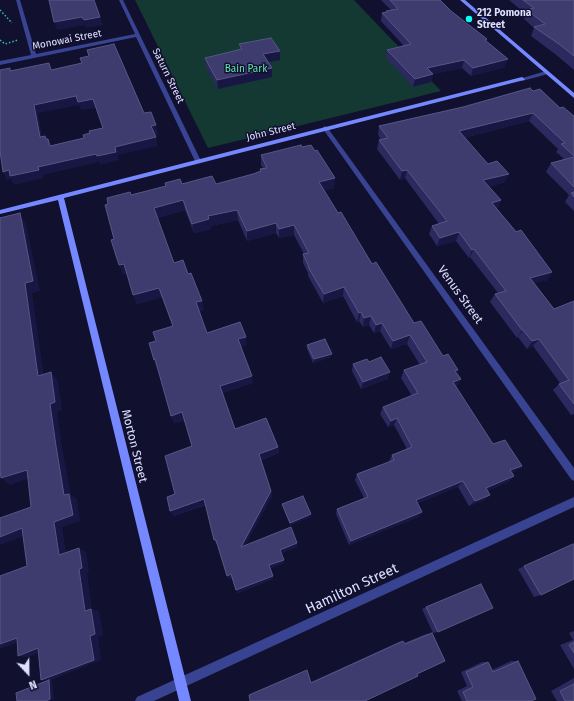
<!DOCTYPE html>
<style>
body{margin:0}
#map{position:relative;width:574px;height:701px;overflow:hidden;background:#11102f;font-family:"Fira Sans",sans-serif}
canvas{display:block}
.north{position:absolute;left:8px;top:653px;width:40px;height:40px;-webkit-text-stroke:3px #11102f;paint-order:stroke;rotate:158deg;font-size:11px;font-weight:700;line-height:16px;text-align:center;color:#dee0ff}
.north::after{content:'';display:block;margin:auto;width:14px;height:18px;background:#dee0ff;clip-path:polygon(50% 0,100% 100%,50% 72%,0 100%)}
</style>
<div id="map">
<canvas width="574" height="701"></canvas>
<div class="north">N</div>
</div>
<script>
const context = document.querySelector('canvas').getContext('2d');
context.lineJoin = 'round';
function fill(path, color) { context.fillStyle = color; context.fill(path, 'evenodd'); }
const poly = rows => new Path2D(rows.map(r => 'M' + r).join(''));
function strokePath(path, color, width, dash) { context.strokeStyle = color; context.lineWidth = width; context.lineCap = dash ? 'butt' : 'round'; context.setLineDash(dash || []); context.stroke(path); }
function drawText(font, color, halo, rows, align = 'center') {
  context.font = font + ' "Fira Sans",sans-serif'; context.lineWidth = 3; context.setLineDash([]); context.textBaseline = 'middle'; context.strokeStyle = halo; context.fillStyle = color; for (const [text, x, y, turn = 0] of rows) {
    context.save(); context.translate(x, y); context.rotate((+turn || 0) * Math.PI / 180); context.textAlign = isNaN(turn) ? turn : align; if (halo) context.strokeText(text, 0, 0); context.fillText(text, 0, 0); context.restore();
  }
}
const green = poly([
 [135,0,354,0,441,91,208,148]
]);
const path = poly([
 [0,10,12,23],
 [0,40,5,44,18,40]
]);
const street = poly([
 [16,0,20,0,36,54,135,34,119,0,123,0,201,161,200,162,198,163,195,161,136,37,0,65,0,61,31,55,16,0],
 [546,71,548,72,548,74,522,81,519,79,546,71],
 [325,126,327,127,574,468,574,481,571,479,323,129,322,128,325,126],
 [574,497,574,507,154,701,135,701,137,697,574,497]
]);
const secondary = poly([
 [460,0,465,0,574,93,574,98,460,0],
 [522,77,525,79,524,80,64,198,191,701,179,701,58,200,0,214,0,210,522,77]
]);
const wall = poly([
 [381,0,440,0,451,11,487,39,486,41,505,67,471,76,462,68,433,74,431,82,413,87,386,58,387,50,404,46,381,21,382,13,391,10],
 [509,0,574,0,574,70,555,54,531,36,534,28,524,19,526,14],
 [239,44,280,60,268,62,272,68,272,77,218,89,206,67,205,58,240,50],
 [533,91,574,116,574,211,565,202,569,195,546,172,551,163,564,159,556,152,558,149,529,121,464,138,505,182,488,187,501,200,497,209,552,272,547,280,534,283,554,309,574,301,574,414,571,415,553,390,560,383,533,346,527,349,518,337,517,338,490,302,495,294,498,293,470,257,469,258,456,241,437,246,429,234,432,226,439,224,405,178,400,180,377,149,379,140,381,140,378,135,379,126],
 [261,155,334,188,324,190,338,213,372,264,414,323,456,372,461,379,456,387,493,444,522,466,515,471,512,473,514,476,508,482,487,491,490,495,484,500,469,506,458,487,417,503,422,512,418,517,349,545,336,514,337,509,364,498,355,480,357,474,389,462,389,461,392,455,407,449,394,425,388,427,380,414,383,407,412,396,401,378,404,370,420,365,407,344,391,349,380,331,374,333,369,325,363,327,359,321,357,322,343,296,323,303,308,276,308,273,303,263,303,254,304,254,294,235,279,238,276,233,247,241,238,220,210,226,211,229,194,233,185,210,157,218,174,263,188,274,204,310,199,311,207,333,247,345,241,347,253,383,222,393,235,429,278,447,279,453,261,460,271,491,272,496,245,545,297,543,297,547,281,553,284,560,284,563,270,568,273,579,238,593,236,590,232,578,229,579,227,576,217,544,216,544,205,505,174,516,170,511,175,494,192,446,184,420,174,423,158,368,157,368,154,360,156,341,173,326,162,297,137,304,127,273,123,274,114,239,108,204,166,186,165,183,216,184,253,174,260,171,260,169,263,168,261,165],
 [307,345,331,357,313,363,307,349],
 [353,364,390,372,387,379,361,389,352,371],
 [282,504,310,517,290,525,283,507],
 [573,544,541,595,534,597,518,569],
 [481,584,438,632,433,633,422,609],
 [574,631,574,669,560,645,573,640,569,633],
 [432,633,445,661,249,695,311,682,399,642,403,641,404,643,426,634],
 [511,661,518,661,531,701,462,701,457,691,467,686,461,672,482,662,488,662,492,670],
 [574,678,574,701,557,701,551,691]
]);
const shadedWall = poly([
 [82,17,85,25,57,30,54,22],
 [100,17,103,25,86,28,84,20],
 [280,51,280,60,263,63,263,54],
 [508,59,505,67,471,76,473,68],
 [464,60,462,68,433,74,431,82,413,87,415,79,427,68],
 [272,68,272,77,218,89,217,80],
 [76,96,93,99,96,108,81,110,79,105,38,113,44,146,40,137,34,105],
 [533,113,529,121,456,140,459,131],
 [156,125,158,134,153,135,151,126],
 [156,137,158,146,117,155,115,147],
 [116,152,119,160,100,165,99,162,43,175,43,178,14,185,11,179,7,180,3,172,9,170,38,167,96,154],
 [407,170,405,178,400,180,402,171],
 [509,174,505,182,480,189,483,180],
 [335,178,334,188,319,192,319,182],
 [183,200,185,210,157,218,154,208],
 [501,200,497,209,492,203],
 [237,210,238,220,210,226,211,229,194,233,192,224,208,216],
 [20,213,26,224,40,291,32,293,45,385,38,376,25,283],
 [276,223,276,233,247,241,247,231],
 [294,225,294,235,279,238,279,229],
 [459,232,456,241,437,246,440,238],
 [474,249,470,257,469,258,472,250],
 [124,264,128,273,123,274,119,265],
 [552,272,547,280,525,286,530,278],
 [344,287,343,296,323,303,324,294],
 [159,288,162,297,137,304,133,295],
 [202,301,204,310,198,311,196,302],
 [361,312,359,321,357,322,359,313],
 [371,316,369,325,363,327,364,318],
 [382,323,380,331,374,333,376,325],
 [522,330,523,330,518,337,517,338],
 [410,335,407,344,391,349,393,341],
 [246,337,247,345,239,348,238,339],
 [539,339,533,346,527,349,532,341],
 [332,354,331,357,313,363,314,359],
 [155,359,159,367,157,368,154,360],
 [51,372,58,381,62,410,57,412,63,453,71,495,77,499,80,521,62,527,67,559,59,555,54,522,56,446,50,404],
 [390,372,387,379,361,389,363,382],
 [252,376,253,383,221,393,220,386],
 [461,379,456,387,453,382],
 [182,412,185,419,174,423,171,416],
 [397,418,394,425,388,427,391,421],
 [278,447,279,453,260,460,259,454],
 [522,466,515,471,504,476,510,470],
 [27,470,36,476,10,485,1,478],
 [514,476,508,482,480,494,486,488],
 [463,481,458,487,412,506,416,500],
 [271,491,272,496,242,551,241,547],
 [490,495,484,500,469,506,475,501],
 [204,499,206,504,174,516,170,511],
 [422,512,418,517,349,545,351,541],
 [311,514,310,517,290,525,290,523],
 [22,528,32,533,0,545,0,537],
 [297,543,297,547,280,554,280,550],
 [79,548,86,552,89,572,87,573,92,609,99,611,103,635,98,637,101,660,51,680,41,680,85,611,79,569],
 [284,560,284,563,270,569,269,565],
 [231,574,233,577,229,579,227,576],
 [273,576,273,579,238,593,236,590],
 [17,638,27,639,0,649,0,644],
 [38,648,48,649,29,657,18,656],
 [49,680,52,680,54,699,49,701,46,701]
]);
const building = poly([
 [49,0,94,0,100,17,84,20,82,17,54,22,49,0],
 [390,0,440,0,451,11,487,39,485,40,508,59,473,68,464,60,427,68,433,74,415,79,387,50,411,44,382,13,387,12,386,11,398,9,390,0],
 [523,0,574,0,574,56,559,44,534,27,545,24,527,10,534,8,523,0],
 [271,38,280,51,263,54,272,68,217,80,205,58,242,49,239,44,271,38],
 [114,44,144,113,151,112,156,125,151,126,156,137,115,147,116,152,97,156,96,154,38,167,39,170,10,176,9,170,3,172,0,151,0,70,10,68,10,71,49,63,51,70,82,63,80,58,89,56,87,50,114,44],
 [76,96,78,102,93,99,103,128,89,131,90,133,83,135,84,138,50,146,48,139,46,139,45,136,40,137,34,105,76,96],
 [530,88,533,91,540,89,560,108,563,107,574,116,574,156,561,144,565,143,533,113,459,131,488,164,497,161,509,174,483,180,501,200,492,203,516,232,521,230,552,272,530,278,554,309,574,301,574,404,559,384,569,380,539,339,532,341,523,330,522,330,495,294,506,291,474,249,472,250,459,232,440,238,432,226,447,221,407,170,402,171,379,140,388,138,379,126,463,107,530,88],
 [301,145,302,147,311,145,315,151,317,150,335,178,319,182,338,213,341,212,372,264,376,262,414,323,421,321,443,356,448,354,458,370,455,371,461,379,453,382,493,444,505,440,522,466,510,470,514,476,486,488,490,495,475,501,463,481,416,500,422,512,351,541,337,509,368,497,357,474,394,460,392,455,412,447,397,418,391,421,383,407,418,393,404,370,427,362,410,335,393,341,382,323,376,325,371,316,364,318,361,312,359,313,344,287,324,294,308,267,309,267,303,254,309,253,294,225,279,229,276,223,247,231,237,210,208,216,209,219,192,224,183,200,154,208,174,263,183,260,188,274,191,273,202,301,196,302,207,333,240,322,246,337,238,339,252,376,220,386,235,429,266,418,278,447,259,454,271,491,241,547,291,527,297,543,280,550,284,560,269,565,273,576,236,590,231,574,227,576,216,540,214,540,204,499,170,511,167,497,175,494,165,456,192,446,182,412,171,416,155,359,154,360,149,343,156,341,153,332,173,326,159,288,133,295,124,264,119,265,111,240,114,239,105,205,108,204,107,198,130,192,131,195,166,186,165,183,180,179,182,184,212,176,216,184,253,174,261,171,260,169,267,168,261,155,301,145],
 [574,157,574,187,551,163,574,157],
 [574,192,574,197,571,193,574,192],
 [20,213,33,281,25,283,38,376,51,372,55,402,50,404,56,446,64,495,69,494,73,515,54,522,59,555,79,548,82,568,79,569,85,611,91,609,95,634,90,636,94,660,41,680,38,648,18,656,17,638,0,644,0,576,27,566,22,528,0,537,0,518,31,507,27,470,1,478,0,470,0,218,20,213],
 [325,339,332,354,314,359,307,345,325,339],
 [381,357,390,372,363,382,353,364,367,359,369,362,381,357],
 [303,496,311,514,290,523,282,504,303,496],
 [573,544,574,546,574,579,541,595,524,566,573,544],
 [481,584,493,608,438,632,426,607,481,584],
 [432,633,445,661,417,674,418,676,365,701,250,701,249,695,307,670,311,683,403,641,405,644,432,633],
 [574,642,574,653,569,645,574,642],
 [518,661,536,699,531,701,467,701,463,692,473,687,466,672,488,662,493,672,518,661],
 [49,680,50,699,46,701,17,701,16,693,49,680],
 [574,684,574,701,565,701,560,691,574,684]
]);
const markers = [
 [469,19,4,"#0afff0"]
];
const farPoinames = [
 ["212 Pomona",477,13],
 ["Street",477,25]
];
const farStreetnames = [
 ["Monowai Street",67,40,-11],
 ["Saturn Street",168,76,64],
 ["John Street",271,132,-14]
];
const farParknames = [
 ["Bain Park",246,69]
];
const streetNames = [
 ["Venus Street",460,295,54],
 ["Morton Street",134,446,76]
];
const nearStreetnames = [
 ["Hamilton Street",352,589,-25]
];
fill(green, '#133932');
strokePath(path, '#29c8a5', 1.5, [1.5, 2]);
fill(street, '#384391');
fill(secondary, '#7588ff');
fill(wall, '#2b295d');
fill(shadedWall, '#181743');
fill(building, '#3e3c6f');
strokePath(building, '#575685', 1);
for (const [x, y, r, color] of markers) { const dot = new Path2D(); dot.arc(x, y, r, 0, 2 * Math.PI); context.fillStyle = color; context.fill(dot); strokePath(dot, '#11102f', 1.5); }
drawText('bold 10px', '#dee0ff', '#11102f', farPoinames, 'left');
drawText('10px', '#dee0ff', '#11102f', farStreetnames);
drawText('10px', '#60e9b0', '#11102f', farParknames);
drawText('12px', '#dee0ff', '#11102f', streetNames);
drawText('14px', '#dee0ff', '#11102f', nearStreetnames);
</script>
